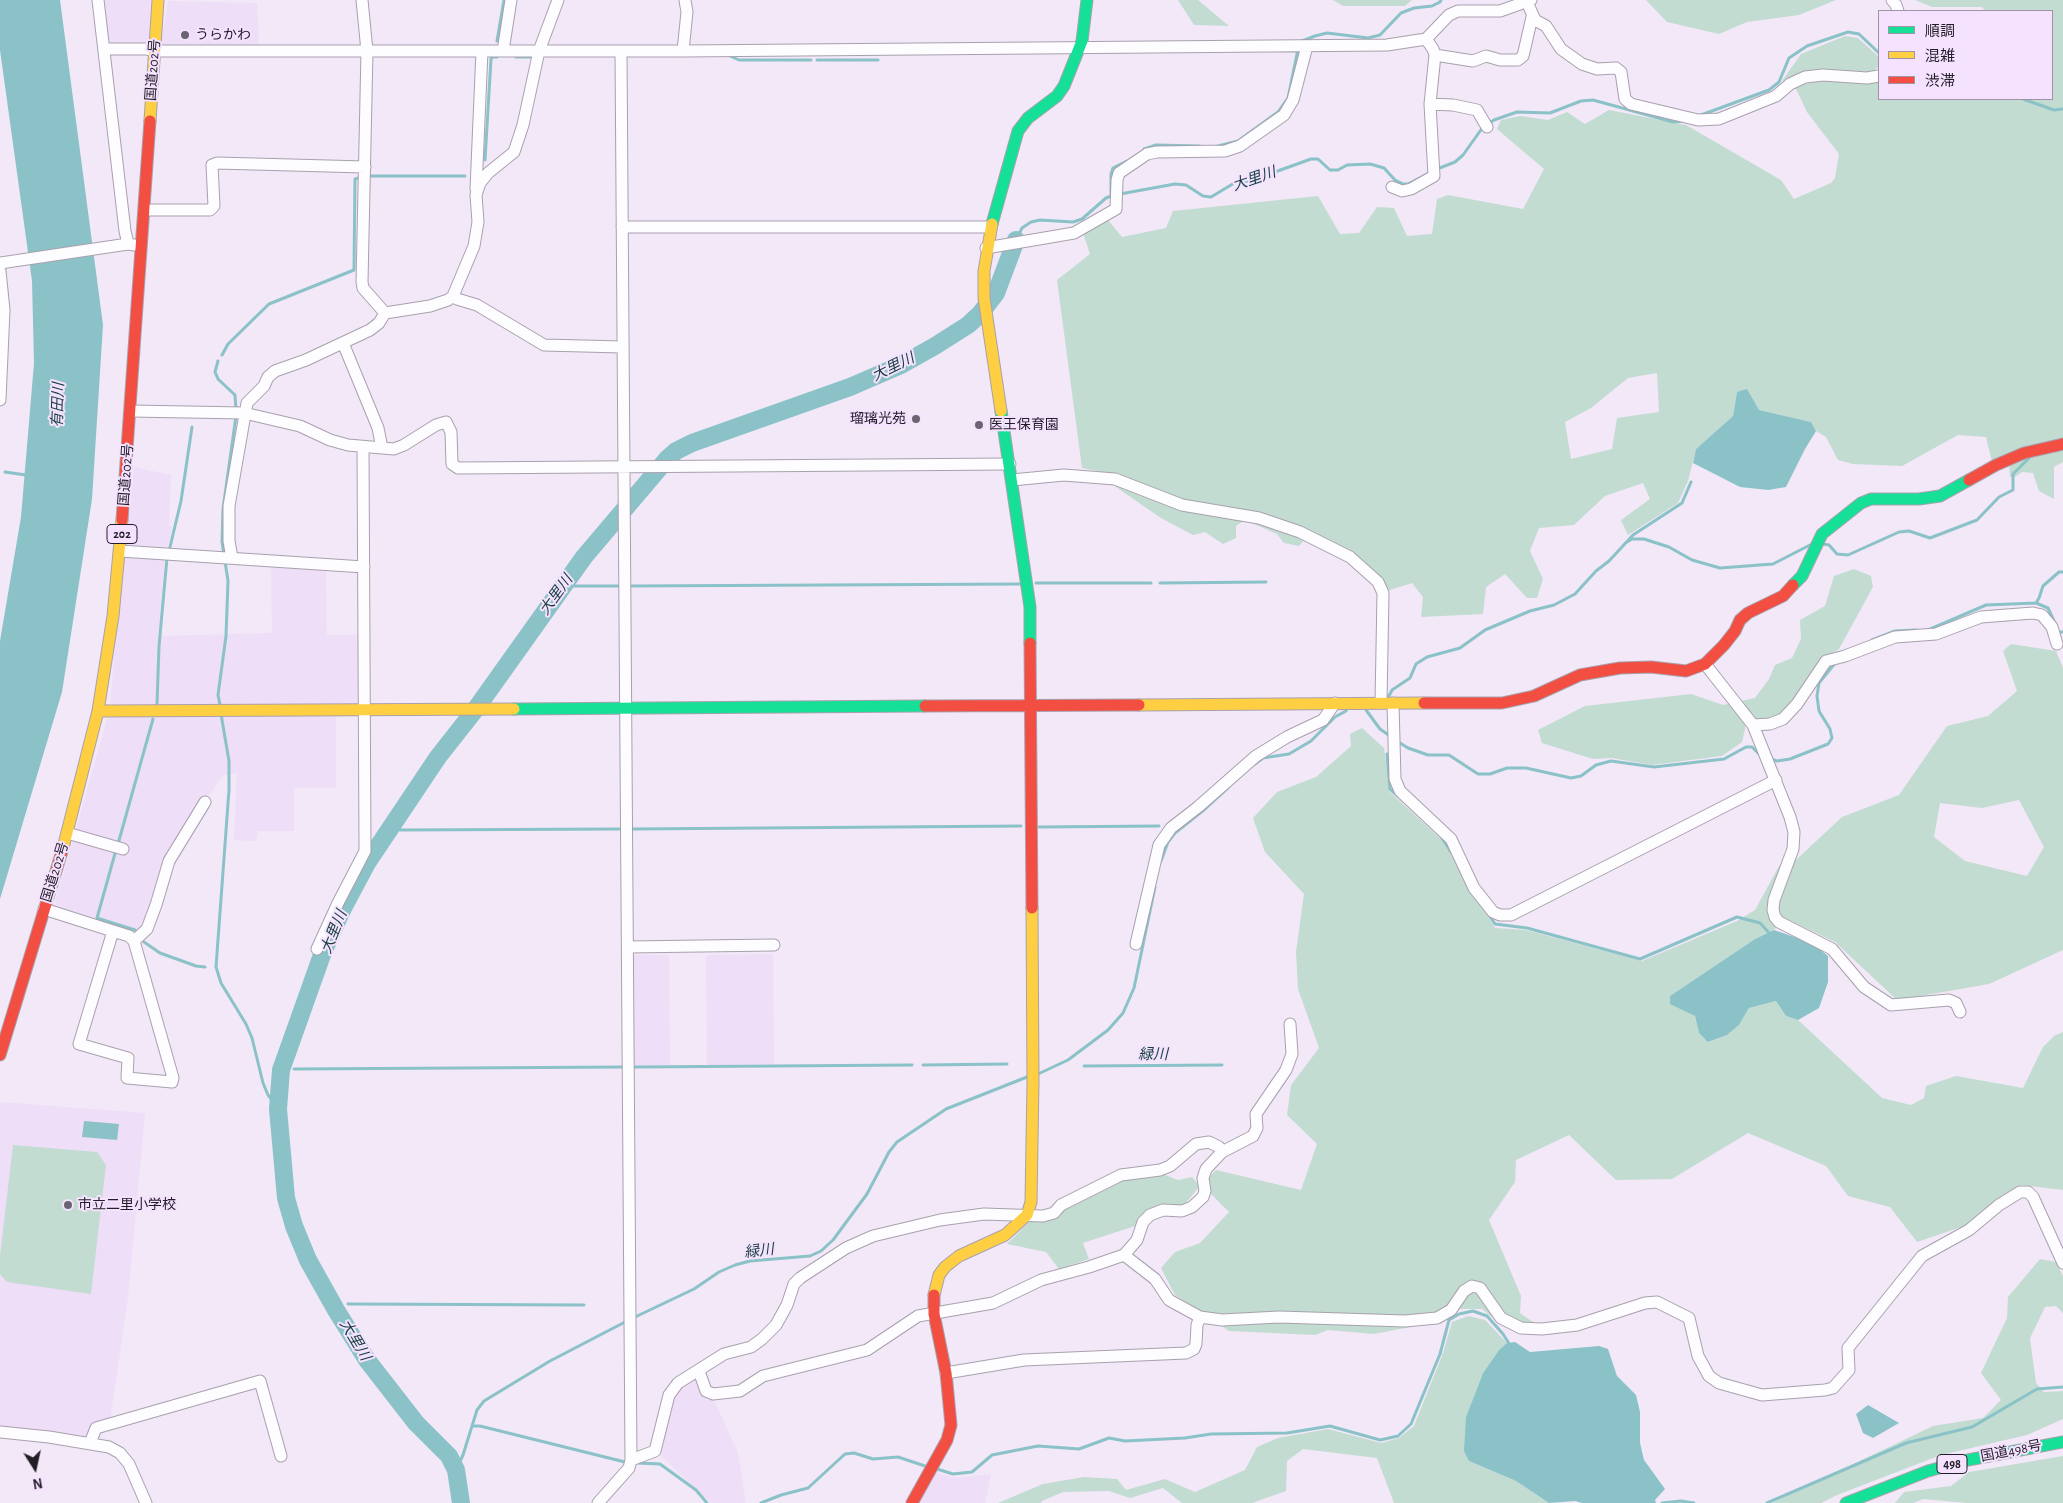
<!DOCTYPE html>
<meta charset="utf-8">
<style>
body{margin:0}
#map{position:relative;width:2063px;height:1503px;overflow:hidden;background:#f2e8f8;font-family:"Alegreya Sans","Noto Sans JP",sans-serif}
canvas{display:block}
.legend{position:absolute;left:1878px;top:10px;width:175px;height:90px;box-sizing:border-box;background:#f4e2fe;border:1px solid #a093a8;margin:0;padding:6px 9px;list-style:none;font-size:15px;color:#231d27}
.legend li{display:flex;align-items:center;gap:10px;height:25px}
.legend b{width:25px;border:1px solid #a093a8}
.north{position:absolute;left:10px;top:1443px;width:50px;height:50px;-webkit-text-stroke:4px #f4e2fe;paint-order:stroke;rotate:170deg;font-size:14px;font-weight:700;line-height:20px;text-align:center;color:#231d27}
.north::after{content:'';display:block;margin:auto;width:18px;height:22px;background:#231d27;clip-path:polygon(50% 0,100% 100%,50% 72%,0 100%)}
</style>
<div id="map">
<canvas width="2063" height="1503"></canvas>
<ul class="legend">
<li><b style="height:6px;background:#16e098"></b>順調</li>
<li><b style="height:6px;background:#ffcf43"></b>混雑</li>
<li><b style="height:6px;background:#f24e42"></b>渋滞</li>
</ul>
<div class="north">N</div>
</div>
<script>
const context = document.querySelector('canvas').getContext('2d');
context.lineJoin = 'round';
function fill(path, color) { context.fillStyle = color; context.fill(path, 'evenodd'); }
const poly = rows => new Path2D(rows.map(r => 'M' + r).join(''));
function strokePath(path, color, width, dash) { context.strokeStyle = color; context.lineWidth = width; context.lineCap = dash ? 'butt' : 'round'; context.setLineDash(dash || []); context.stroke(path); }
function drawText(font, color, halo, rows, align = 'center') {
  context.font = font + ' "Alegreya Sans","Noto Sans JP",sans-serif'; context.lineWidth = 4; context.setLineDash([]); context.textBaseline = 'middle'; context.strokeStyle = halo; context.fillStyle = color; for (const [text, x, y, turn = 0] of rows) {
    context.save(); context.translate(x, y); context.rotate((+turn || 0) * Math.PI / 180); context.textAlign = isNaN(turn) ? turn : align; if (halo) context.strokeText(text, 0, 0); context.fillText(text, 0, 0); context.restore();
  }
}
const built = poly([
 [104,0,151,0,148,46,109,44],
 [168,1,257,3,259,45,161,46],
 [134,467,171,475,169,525,172,527,165,558,158,636,272,633,271,564,326,570,327,635,359,635,361,708,110,704,115,645],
 [336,715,336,788,294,788,294,831,258,831,256,841,234,840,237,773,223,775,167,858,145,927,139,930,100,917,92,919,54,907,107,719,120,717],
 [773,954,774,1064,707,1065,706,955],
 [632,955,669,955,670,1065,633,1065],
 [0,1102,145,1113,128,1297,110,1421,87,1439,0,1428],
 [694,1376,707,1400,714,1400,738,1453,746,1503,711,1503,661,1456,672,1397],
 [935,1473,955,1478,991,1474,985,1503,919,1503]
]);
const green = poly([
 [1178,0,1198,0,1229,26,1194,25],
 [1333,0,1412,0,1405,6,1343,6],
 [1639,0,1836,0,1799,15,1747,22,1719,34,1667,22,1646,0],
 [1915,0,2063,0,2063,462,2054,467,2054,499,2039,491,2033,473,2022,472,2015,477,2010,477,2009,463,1992,462,1986,437,1958,435,1902,466,1853,464,1838,460,1826,437,1816,431,1811,422,1759,410,1737,392,1733,416,1696,449,1688,481,1678,503,1628,535,1621,520,1650,499,1643,483,1605,496,1574,525,1539,528,1530,551,1543,579,1537,598,1527,598,1505,574,1486,587,1483,614,1421,617,1423,597,1412,583,1390,590,1379,588,1343,557,1304,540,1299,546,1284,543,1277,534,1245,520,1236,526,1236,538,1223,544,1205,532,1193,535,1161,518,1113,485,1112,474,1082,468,1057,280,1090,254,1083,233,1108,220,1122,237,1166,228,1173,211,1318,196,1340,234,1359,233,1377,207,1394,208,1407,236,1432,234,1437,199,1448,195,1523,209,1544,169,1497,129,1501,120,1520,116,1548,120,1567,112,1585,124,1609,110,1686,125,1781,180,1794,199,1831,183,1835,178,1839,154,1807,112,1795,87,1820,80,1879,83,1879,99,2052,99,2052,11,1985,11,1982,7,1932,7],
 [1657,373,1659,412,1617,418,1612,449,1571,459,1565,422,1591,408,1628,378],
 [1845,36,1858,38,1879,57,1879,66,1873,72,1819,71,1782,81,1801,54],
 [1854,569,1871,576,1873,587,1839,649,1824,658,1793,704,1768,722,1746,724,1742,742,1722,756,1652,765,1612,758,1593,759,1542,743,1538,730,1585,706,1691,694,1723,705,1755,698,1769,679,1775,665,1792,658,1801,639,1800,620,1825,606,1834,576],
 [2011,644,2056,651,2063,668,2063,950,1989,984,1897,1000,1835,942,1785,918,1774,930,1755,939,1670,996,1695,1016,1699,1033,1709,1042,1727,1035,1739,1025,1749,1008,1776,1001,1786,1016,1798,1020,1882,1098,1911,1105,1924,1098,1926,1086,1956,1076,2023,1088,2043,1047,2054,1036,2063,1032,2063,1190,2021,1185,1967,1225,1917,1242,1890,1207,1848,1196,1826,1166,1748,1133,1672,1179,1616,1180,1569,1135,1516,1160,1515,1182,1489,1220,1521,1296,1520,1313,1533,1322,1500,1324,1482,1309,1460,1309,1442,1321,1374,1334,1328,1330,1315,1335,1229,1331,1175,1295,1161,1268,1175,1252,1200,1243,1229,1212,1210,1193,1208,1178,1216,1170,1301,1190,1317,1144,1287,1115,1291,1085,1319,1048,1298,989,1296,952,1304,894,1265,852,1253,818,1277,792,1316,777,1351,746,1350,734,1362,728,1384,748,1390,792,1443,841,1495,928,1526,930,1642,961,1737,921,1755,910,1779,866,1797,859,1842,817,1899,795,1947,726,1988,716,2017,691,2003,651],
 [2019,800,2044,847,2027,876,1965,861,1934,837,1940,803,1982,808],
 [13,1145,97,1152,106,1165,91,1294,7,1282,0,1274,0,1256],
 [1160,1173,1178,1180,1192,1177,1200,1186,1184,1205,1159,1206,1141,1216,1135,1226,1083,1243,1089,1259,1059,1269,1046,1252,1007,1244,1031,1220,1054,1219,1066,1207,1125,1179],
 [2040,1259,2056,1262,2063,1276,2063,1313,2056,1306,2045,1307,2030,1338,2036,1383,2044,1392,2063,1391,2063,1419,2027,1435,1941,1455,1837,1495,1821,1503,1772,1503,1933,1426,1983,1418,2001,1400,1981,1373,2007,1318,2008,1297],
 [1468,1316,1485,1320,1507,1343,1499,1350,1483,1373,1466,1417,1469,1461,1516,1481,1549,1503,1394,1503,1377,1458,1303,1449,1287,1461,1286,1491,1252,1503,1182,1503,1163,1488,1130,1498,1109,1491,1063,1492,1042,1501,1041,1503,998,1503,1043,1484,1084,1477,1117,1479,1126,1490,1165,1479,1195,1492,1245,1470,1257,1447,1278,1438,1328,1429,1381,1443,1399,1438,1414,1426,1443,1353,1452,1322],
 [2063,1456,2063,1503,1967,1503,1923,1499,1913,1503,1895,1503,1904,1492,1951,1486,1969,1472]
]);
const water = poly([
 [0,0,60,0,103,325,92,499,62,692,0,899,0,641,21,517,34,363,32,281,0,50],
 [1747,389,1759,410,1811,422,1816,431,1805,449,1786,487,1768,490,1740,487,1693,463,1696,449,1733,416,1737,392],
 [1774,930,1812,943,1828,956,1828,982,1819,1008,1798,1020,1786,1016,1776,1001,1749,1008,1739,1025,1727,1035,1708,1042,1699,1033,1695,1016,1670,1004,1670,996,1755,939],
 [84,1121,119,1124,117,1140,82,1137],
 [1515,1342,1530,1352,1599,1346,1608,1349,1617,1376,1636,1395,1640,1412,1640,1443,1644,1460,1665,1489,1655,1500,1656,1503,1582,1503,1575,1501,1549,1503,1516,1481,1469,1461,1464,1451,1466,1417,1483,1373,1499,1350,1507,1343],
 [1868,1405,1899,1423,1873,1438,1863,1433,1856,1414]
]);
const stream = poly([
 [497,41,504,0],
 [1302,41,1315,36,1327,33,1368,38,1380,35,1401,13,1414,8,1432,6,1440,2,1441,0],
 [730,56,739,60,811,60],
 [516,57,532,57],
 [817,60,878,60],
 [2023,99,2054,110,2063,109],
 [1701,115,1769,90,1779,82,1789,58,1807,46,1848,32,1859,34,1879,53],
 [1218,146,1238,141,1278,112,1288,98,1298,49],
 [1144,149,1156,145,1200,146],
 [485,160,491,59,492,57,497,57],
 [1437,169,1455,162,1463,155,1483,127,1494,120,1517,112,1550,113,1581,101,1593,100,1673,122,1686,121],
 [368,176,465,176],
 [1111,194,1111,174,1113,168,1127,161],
 [1120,194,1175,184,1186,185,1203,196,1211,197,1236,182,1250,181,1311,159,1318,159,1330,170,1338,170,1347,165,1370,164,1384,168,1395,180,1403,184,1408,184,1431,172],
 [1016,240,1022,228,1031,222,1040,220,1073,222,1082,219,1106,198,1114,195],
 [222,355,228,344,269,304,354,270,355,179,362,177],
 [218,361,215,372,218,379,235,395,236,410],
 [5,472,26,475],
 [1627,542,1632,539,1644,539,1669,547,1692,560,1720,568,1773,564,1812,544],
 [1823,544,1829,545,1837,554,1848,555,1899,532,1909,531,1930,538,1977,520,1999,497,2013,490,2013,474,2029,458],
 [170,547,181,501,192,427],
 [1036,583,1151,583],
 [1160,583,1266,582],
 [562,586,619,586],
 [630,586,1021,584],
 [2036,603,2048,608,2054,621],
 [1928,630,1986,605,2036,603,2039,598,2043,586,2059,572,2063,572],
 [2061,632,2063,632],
 [1872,640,1895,631,1916,630],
 [1388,698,1392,690,1410,678,1416,664,1427,657,1460,648,1485,630,1530,611,1554,605,1575,594,1596,571,1609,561,1633,535,1682,503,1691,482],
 [157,704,159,646,167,558],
 [220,705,218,695,226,636,228,581,222,542,223,509,236,416],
 [1366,710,1380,729,1390,736],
 [221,714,229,761,229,790,216,967,221,983,246,1024,252,1038,263,1083,268,1095,278,1109],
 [1397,741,1408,748,1428,755,1449,755,1478,774,1490,774,1507,768,1526,768,1571,778,1581,776,1596,765,1611,761,1654,767,1724,759,1746,747,1752,747,1760,755],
 [1387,754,1390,789,1398,796],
 [1771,759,1777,761,1790,759,1828,744,1832,738,1830,729,1819,711,1817,696,1819,683,1836,662],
 [1255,764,1263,758,1289,754,1311,741,1335,717,1346,711],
 [391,827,401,830,619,829],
 [1039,827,1159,826],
 [633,829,1021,826],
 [1442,838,1451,852],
 [118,844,153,719],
 [116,850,97,918,135,930],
 [1161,861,1168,842,1175,833,1205,809,1228,788],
 [1489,915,1495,924,1527,928,1640,959,1737,917,1760,923,1771,935],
 [144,942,160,953,196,966,205,967],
 [923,1065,1007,1064],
 [1084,1066,1222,1065],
 [635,1067,912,1065],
 [294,1069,624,1067],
 [1038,1074,1068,1060,1108,1030,1123,1013,1134,988,1155,887],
 [348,1304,584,1305],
 [633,1318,694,1289,719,1272,735,1265,750,1261,810,1256,821,1251,833,1240,867,1194,889,1152,897,1142,946,1109,1027,1077],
 [473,1426,480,1426,629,1463],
 [637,1463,660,1464,696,1490,707,1503],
 [937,1469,953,1474,972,1472,992,1455,1038,1446,1079,1449,1109,1438,1125,1441,1185,1438,1211,1434,1287,1433,1330,1426,1380,1440,1398,1436,1411,1424,1440,1354,1449,1320,1459,1314,1473,1311,1487,1316,1503,1334,1510,1345],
 [456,1470,463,1455,477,1410,484,1401,550,1361,627,1321],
 [761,1503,781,1495,808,1488,845,1454,854,1453,873,1459,898,1457,928,1467],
 [1662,1503,1681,1501,1694,1503],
 [1767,1503,1906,1443,1972,1427,2037,1389,2063,1387]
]);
const river = poly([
 [461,1503,456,1470,449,1456,416,1423,367,1360,336,1310,308,1260,294,1226,286,1198,278,1109,281,1070,323,952,342,910,367,863,438,757,475,710,584,557,667,459,676,451,692,443,850,387,901,365,935,346,968,325,980,314,996,293,1016,240]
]);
const street = poly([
 [98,0,125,231,128,244],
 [362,0,367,51,362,282,363,288,385,313],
 [1892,0,1896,5,1898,11],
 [1527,2,1535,20,1546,26,1561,49,1582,64,1597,69,1616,68,1621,72,1625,99,1631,104,1698,120,1719,119,1776,96,1790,84,1805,77,1823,75,1867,78,1879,76],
 [104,49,146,49,154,51,683,51,1387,45,1426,39,1449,15,1458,11,1500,11,1531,0],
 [503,51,511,0],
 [683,51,687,12,685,0],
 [1435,55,1473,61,1486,56,1500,60,1518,60,1523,56,1532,17],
 [1430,104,1453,105,1477,110,1487,127],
 [1392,187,1402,191,1411,189,1434,176,1430,104,1435,55,1433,49,1426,39],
 [476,189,482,51],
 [144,210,210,210,214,206,212,165,217,163,365,167],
 [622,227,991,227],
 [986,248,1074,233,1116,209,1117,180,1119,173,1147,154,1157,152,1225,151,1240,146,1284,115,1293,100,1307,46],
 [0,263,128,244,134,245],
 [0,271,4,310,0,400],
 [453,296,457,299,477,305,544,345,622,347],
 [343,343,378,428,382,448],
 [131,411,244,413,300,426,330,440,348,445,394,449,404,445,436,425,446,422,451,432,452,464,458,468,1010,464],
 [1012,480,1064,475,1115,479,1182,505,1259,518,1300,532,1350,557,1378,582,1383,593,1381,703],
 [120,551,364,567],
 [232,558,229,541,229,506,247,403,264,386,268,377,275,371,306,360,370,330,379,323,385,313,430,306,448,300,453,296,474,246,478,222,476,195,480,183,488,173,514,152,523,125,539,51,558,0],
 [1705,664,1753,725,1790,817,1794,832,1793,849,1774,900,1773,910,1775,917,1779,922,1832,949,1864,987,1891,1005,1949,1000,1956,1003,1960,1012],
 [1393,703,1395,779,1400,791,1451,839,1474,888,1493,912,1500,915,1511,915,1776,780],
 [1753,725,1770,724,1783,719,1797,704,1826,661,1845,656,1895,637,1936,634,1981,617,2033,613,2042,615,2052,627,2057,644],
 [67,833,123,849],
 [44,909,113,931,129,936,134,941,173,1078,172,1082,127,1078,128,1058,79,1044,113,931],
 [134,941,147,929,156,905,169,861,205,802],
 [1136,944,1159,845,1171,828,1198,807,1256,756,1287,737,1323,720,1335,703],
 [628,947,774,945],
 [317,949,338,903,365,851,363,447],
 [1222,1152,1253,1136,1257,1128,1256,1114,1286,1070,1292,1054,1290,1024],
 [1124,1255,1155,1279,1169,1300,1200,1317,1222,1320,1279,1317,1405,1321,1437,1318,1451,1310,1464,1291,1472,1286,1480,1288,1501,1318,1521,1328,1542,1329,1577,1325,1645,1303,1657,1302,1689,1318,1698,1356,1709,1376,1719,1383,1762,1395,1825,1390,1833,1388,1849,1370,1848,1348,1922,1256,1969,1230,1999,1205,2020,1192,2028,1192,2033,1197,2063,1263],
 [946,1373,1024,1360,1186,1353,1194,1349,1196,1344,1197,1325,1200,1317],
 [0,1432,49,1437,109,1447,120,1453,129,1464,146,1503],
 [90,1443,96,1428,260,1381,281,1456],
 [631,1460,655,1451,669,1395,678,1383,724,1354,751,1347,762,1339,776,1325,787,1305,794,1284,800,1278,846,1248,873,1236,940,1220,984,1214,1043,1216,1054,1213,1061,1205,1121,1175,1160,1170,1170,1166,1196,1144,1209,1142,1219,1147,1222,1152,1206,1169,1203,1178,1205,1191,1203,1197,1192,1207,1182,1211,1163,1210,1150,1215,1143,1222,1137,1240,1124,1255,1089,1267,1041,1280,993,1303,918,1316,867,1350,763,1376,740,1391,713,1394,706,1391,699,1371],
 [598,1503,629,1468,631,1460,621,51]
]);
const fast = poly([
 [992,224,1018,131,1028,118,1057,96,1064,86,1082,41,1087,0],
 [1001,411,1030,607,1030,643],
 [1793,585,1802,576,1822,534,1861,503,1871,499,1919,499,1940,496,1969,480],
 [514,709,925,706],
 [1846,1503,1928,1471,1968,1460,2063,1442]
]);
const slow = poly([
 [150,121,158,0],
 [992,224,984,271,984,298,1001,411],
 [1139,705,1424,703],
 [98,711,514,709],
 [63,848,98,711,113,616,122,520],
 [934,1295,939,1275,945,1267,959,1256,1005,1235,1027,1215,1031,1202,1033,1082,1032,908]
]);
const jam = poly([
 [1969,480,1996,465,2024,453,2063,444],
 [122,520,150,121],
 [1030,643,1032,908],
 [1424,703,1502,703,1534,696,1580,675,1620,668,1651,667,1686,671,1705,664,1724,645,1735,631,1740,620,1748,613,1783,596,1793,585],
 [925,706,1139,705],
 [0,1055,63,848],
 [912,1503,947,1440,951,1425,946,1373,934,1314,934,1295]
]);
const markers = [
 [185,35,5,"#6b6470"],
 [916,419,5,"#6b6470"],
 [979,425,5,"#6b6470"],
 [68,1205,5,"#6b6470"]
];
const shields = [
 [122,534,30],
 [1952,1464,30]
];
const shieldNames = [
 ["202",122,534],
 ["498",1952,1464]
];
const poiNames = [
 ["うらかわ",195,35],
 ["瑠璃光苑",906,419,"right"],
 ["医王保育園",989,425],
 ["市立二里小学校",78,1205]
];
const streetNames = [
 ["国道202号",153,70,-86],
 ["国道202号",126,475,-86],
 ["国道202号",55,872,-73],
 ["国道498号",2011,1451,-11]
];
const waterNames = [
 ["大里川",1254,179,-19],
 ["大里川",893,367,-26],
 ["有田川",58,405,-88],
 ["大里川",556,595,-54],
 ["大里川",334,932,-68],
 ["緑川",1153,1054],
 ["緑川",759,1251,-7],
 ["大里川",355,1340,59]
];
fill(built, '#eedef7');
fill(green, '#c2dcd1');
fill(water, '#8ac2c8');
strokePath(stream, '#8ac2c8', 3);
strokePath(river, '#8ac2c8', 18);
strokePath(street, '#a8a1ad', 13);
strokePath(fast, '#a8a1ad', 13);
strokePath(slow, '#a8a1ad', 13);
strokePath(jam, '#a8a1ad', 13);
strokePath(street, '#fdfcfe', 11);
strokePath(fast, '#16e098', 11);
strokePath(slow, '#ffcf43', 11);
strokePath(jam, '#f24e42', 11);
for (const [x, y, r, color] of markers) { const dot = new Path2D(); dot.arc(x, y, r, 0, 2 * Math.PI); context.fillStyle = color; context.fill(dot); strokePath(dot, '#f4e2fe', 2); }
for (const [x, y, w] of shields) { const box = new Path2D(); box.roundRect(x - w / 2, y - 9.5, w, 19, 4); context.fillStyle = '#f4e2fe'; context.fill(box); strokePath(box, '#231d27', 1); }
drawText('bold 12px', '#231d27', null, shieldNames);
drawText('14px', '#231d27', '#f4e2fe', poiNames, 'left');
drawText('14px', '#231d27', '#f4e2fe', streetNames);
drawText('italic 15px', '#173f40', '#f4e2fe', waterNames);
</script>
